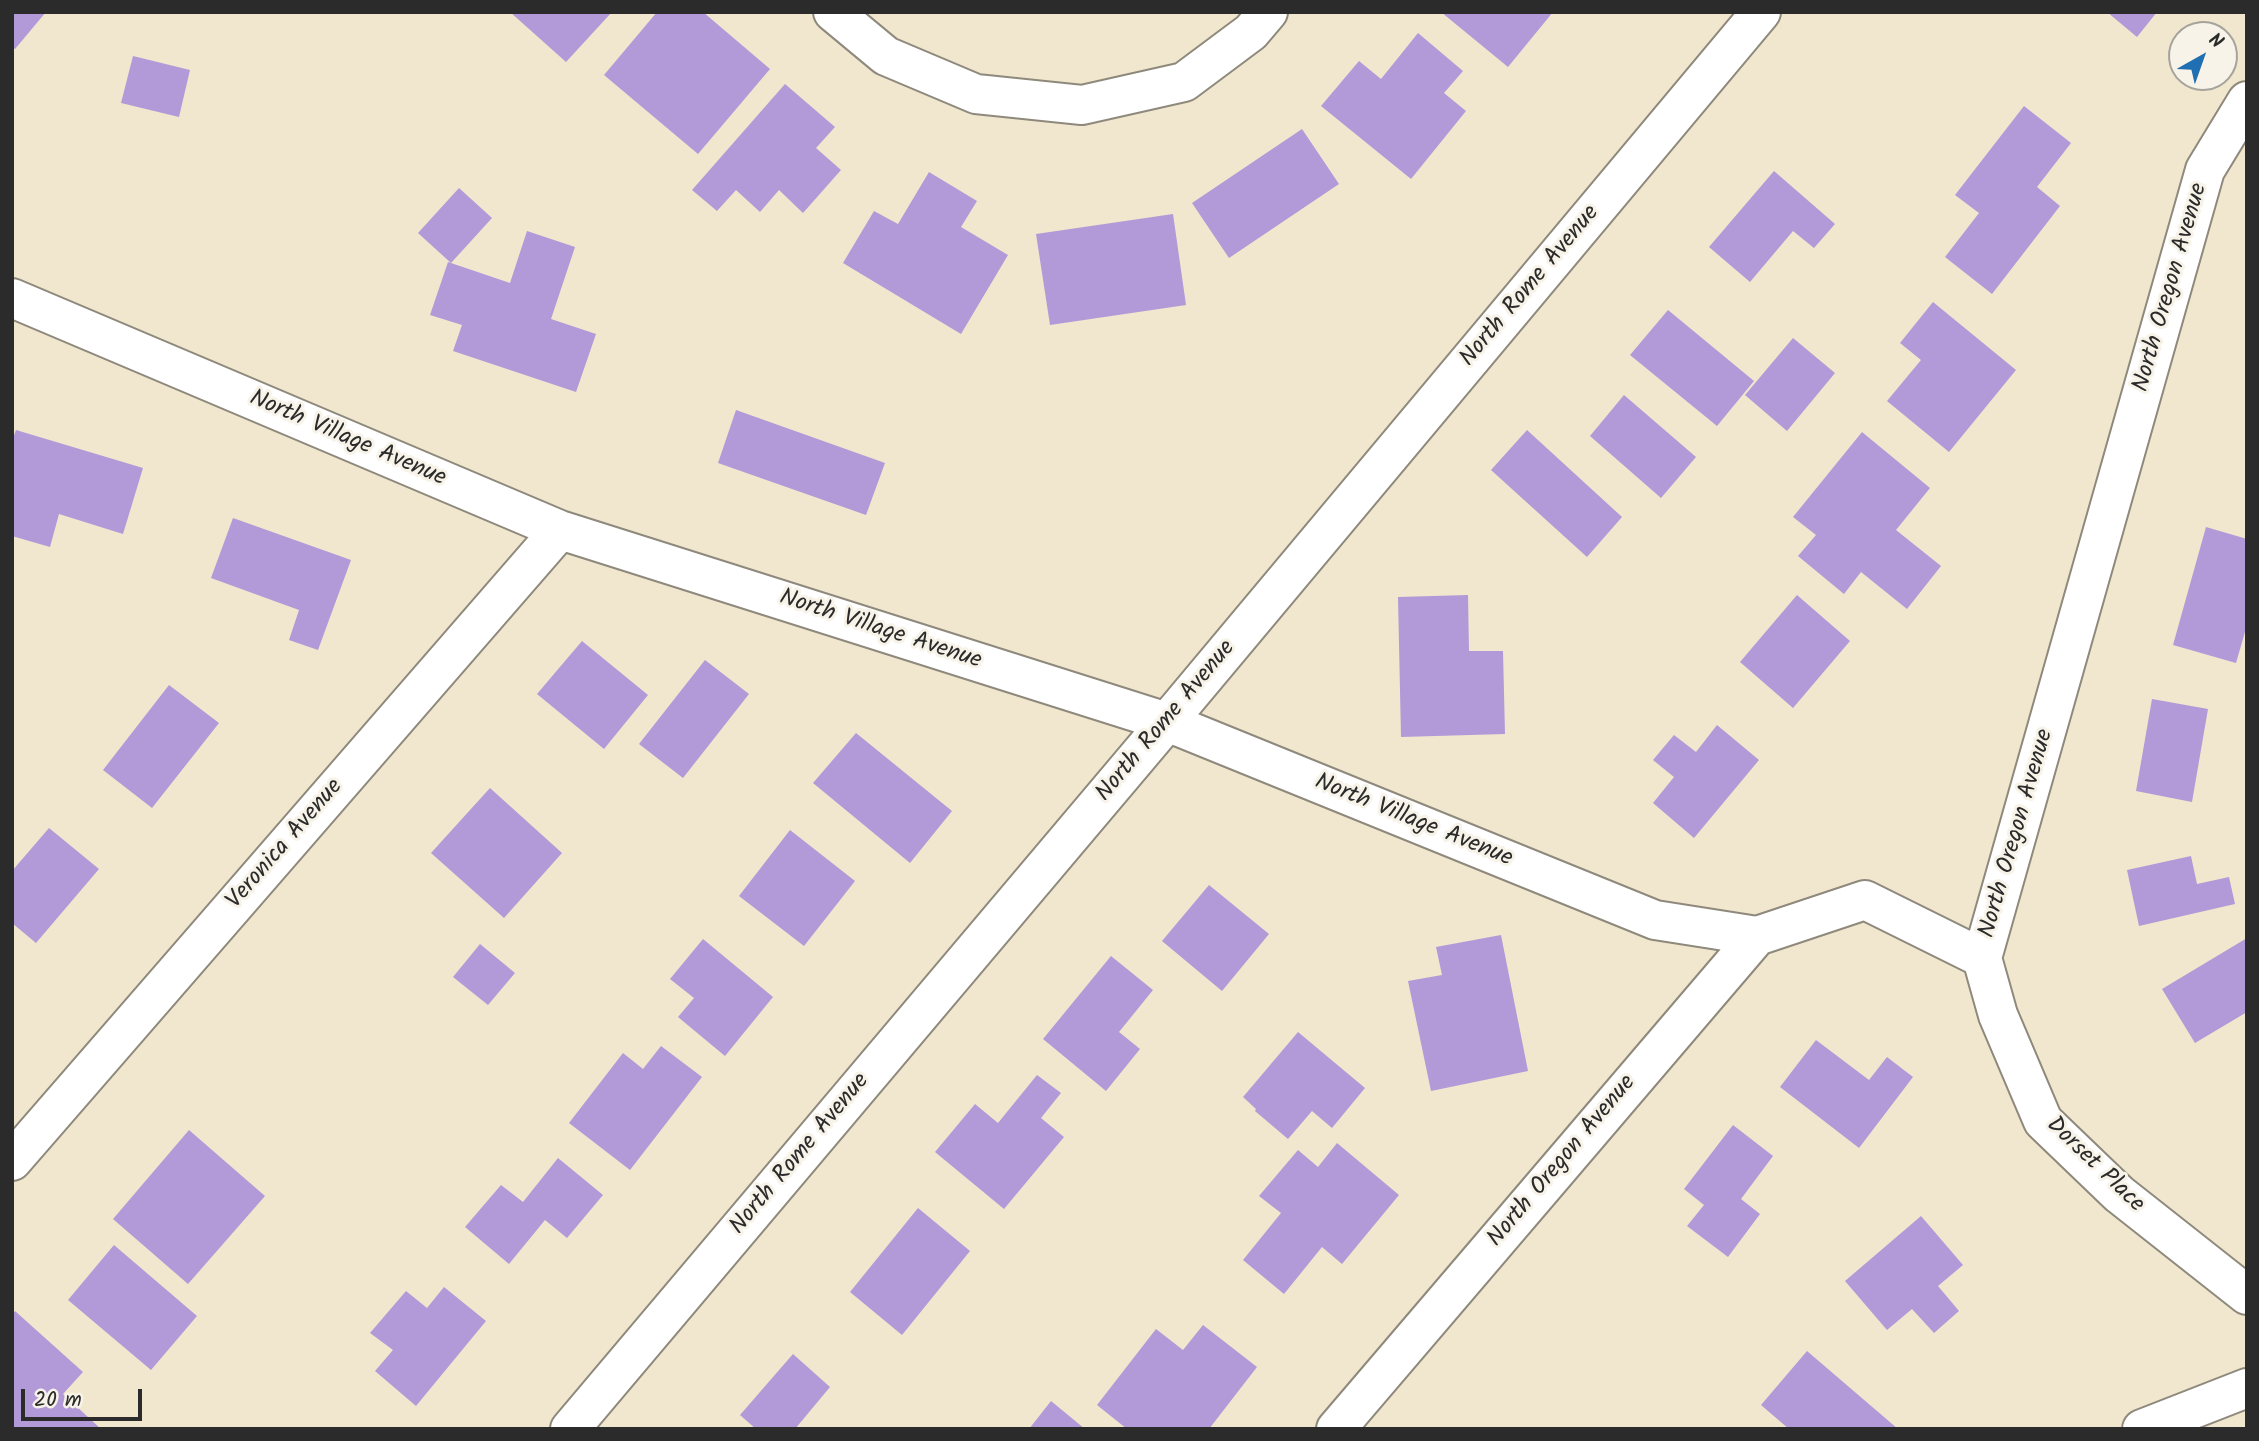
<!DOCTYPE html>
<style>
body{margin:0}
#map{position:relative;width:2259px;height:1441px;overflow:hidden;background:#f0e7ce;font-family:Kalam,sans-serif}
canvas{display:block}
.frame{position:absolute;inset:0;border:14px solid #2b2b2b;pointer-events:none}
.north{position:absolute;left:2168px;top:21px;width:70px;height:70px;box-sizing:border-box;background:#f7f3e8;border:2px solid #a5a39c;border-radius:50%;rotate:40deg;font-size:19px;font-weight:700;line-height:28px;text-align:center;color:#2b2b2b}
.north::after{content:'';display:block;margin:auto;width:24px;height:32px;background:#1f6fb2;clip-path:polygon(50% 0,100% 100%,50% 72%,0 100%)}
.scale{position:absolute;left:21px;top:1389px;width:121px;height:32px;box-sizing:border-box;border:4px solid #2b2b2b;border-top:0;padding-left:9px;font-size:21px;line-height:24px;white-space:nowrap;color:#2b2b2b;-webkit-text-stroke:5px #f7f3e8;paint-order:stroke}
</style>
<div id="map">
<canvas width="2259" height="1441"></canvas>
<div class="frame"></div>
<div class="north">N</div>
<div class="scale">20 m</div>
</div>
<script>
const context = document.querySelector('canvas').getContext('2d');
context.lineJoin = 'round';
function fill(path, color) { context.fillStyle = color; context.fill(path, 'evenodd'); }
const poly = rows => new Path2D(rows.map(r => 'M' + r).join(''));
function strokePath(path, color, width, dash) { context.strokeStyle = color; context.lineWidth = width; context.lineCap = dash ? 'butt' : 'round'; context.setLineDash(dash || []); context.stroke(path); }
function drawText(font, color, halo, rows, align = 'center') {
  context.font = font + ' Kalam,sans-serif'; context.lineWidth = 6; context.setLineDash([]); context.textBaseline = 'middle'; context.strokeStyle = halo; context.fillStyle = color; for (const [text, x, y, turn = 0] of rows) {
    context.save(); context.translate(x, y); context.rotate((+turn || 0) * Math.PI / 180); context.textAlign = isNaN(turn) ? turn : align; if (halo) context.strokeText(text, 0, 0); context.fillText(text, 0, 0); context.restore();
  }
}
const building = poly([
 [12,12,46,12,15,49,12,47],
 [510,12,612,12,566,62],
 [657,12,703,12,770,69,698,154,604,75],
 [1441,12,1553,12,1508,67],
 [2107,12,2157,12,2137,37],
 [1418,33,1463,71,1444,93,1466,111,1411,179,1321,106,1359,61,1381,79],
 [133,56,190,70,179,117,121,103],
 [785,84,835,127,816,148,841,170,803,213,779,190,760,212,736,190,717,211,692,190],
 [2024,106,2071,143,2037,187,2060,206,1992,294,1945,257,1979,213,1955,195],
 [1302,129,1339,184,1229,258,1192,203],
 [1774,171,1835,224,1814,248,1793,231,1750,282,1709,247],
 [929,172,977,201,961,227,1008,255,961,334,843,263,874,211,898,224],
 [459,188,492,218,451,263,418,233],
 [1173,214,1186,305,1050,325,1036,234],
 [527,231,575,247,551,319,596,334,576,392,453,351,462,325,430,315,448,262,510,283],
 [1933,302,2016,370,1949,452,1887,401,1921,360,1900,343],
 [1668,310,1754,381,1717,426,1630,355],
 [1793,338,1835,373,1787,431,1745,395],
 [1624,395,1696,457,1661,498,1590,436],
 [736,410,885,463,866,515,718,463],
 [16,430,143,468,123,534,59,514,50,547,12,536,12,441],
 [1527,430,1622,517,1587,557,1491,470],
 [1862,432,1930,488,1896,530,1941,566,1907,609,1861,572,1844,594,1798,556,1816,535,1793,517],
 [233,518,351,560,318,650,289,640,299,610,211,578],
 [2206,527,2247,539,2247,625,2236,663,2173,645],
 [1468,595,1469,651,1503,651,1505,734,1401,737,1398,597],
 [1797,595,1850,641,1793,708,1740,662],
 [582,641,648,695,604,749,537,694],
 [705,660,749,694,683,778,639,744],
 [169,685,219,723,152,808,103,770],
 [2152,699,2208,709,2192,802,2136,791],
 [1717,725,1759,760,1694,838,1653,803,1674,777,1653,760,1674,735,1696,752],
 [856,733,952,811,910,863,813,783],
 [490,788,562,853,504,918,431,853],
 [49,828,99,869,36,943,12,923,12,871],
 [790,830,855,881,804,946,739,896],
 [2191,856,2197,884,2229,877,2235,904,2139,926,2127,870],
 [1209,885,1269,934,1222,991,1162,941],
 [1501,935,1528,1071,1431,1091,1408,981,1442,975,1436,947],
 [2247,938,2247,1012,2195,1043,2162,989],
 [703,939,773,997,725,1056,678,1017,694,998,670,979],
 [480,944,515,973,488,1005,453,977],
 [1111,956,1153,990,1119,1032,1140,1049,1106,1091,1043,1039],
 [1298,1032,1365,1088,1332,1128,1312,1111,1288,1139,1255,1111,1256,1109,1243,1097],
 [1816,1040,1869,1080,1887,1057,1913,1077,1859,1148,1780,1087],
 [661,1046,702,1077,630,1170,569,1123,623,1053,643,1069],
 [1037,1075,1061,1093,1041,1118,1064,1137,1004,1209,935,1152,975,1104,998,1123],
 [1733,1125,1773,1156,1741,1199,1760,1214,1728,1257,1687,1226,1704,1205,1684,1189],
 [189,1130,265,1196,188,1284,113,1219],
 [1337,1143,1399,1195,1342,1264,1322,1247,1284,1294,1243,1260,1281,1213,1259,1196,1298,1150,1318,1167],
 [558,1158,603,1195,567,1238,545,1220,509,1264,465,1227,501,1185,523,1202],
 [918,1208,970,1251,902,1335,850,1292],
 [1921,1216,1963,1265,1938,1286,1959,1311,1934,1333,1912,1309,1887,1330,1845,1281],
 [114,1245,197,1316,151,1370,68,1300],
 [444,1287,486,1321,416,1406,375,1371,393,1350,370,1333,406,1291,427,1308],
 [15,1311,83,1372,63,1394,101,1429,12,1429,12,1315],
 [1203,1325,1257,1367,1209,1429,1127,1429,1097,1405,1156,1329,1183,1350],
 [1807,1351,1898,1429,1789,1429,1761,1405],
 [793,1354,830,1387,795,1429,756,1429,740,1415],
 [1051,1401,1085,1429,1029,1429]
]);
const minor = poly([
 [833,12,886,56,976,94,1082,105,1184,82,1251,32,1268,12],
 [12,298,560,530,1167,722,1655,920,1757,936],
 [1982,958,2205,170,2247,101],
 [1982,958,1998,1015,2043,1121,2119,1194,2247,1295],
 [12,1161,560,530],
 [570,1429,1167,722,1761,12],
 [1336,1429,1757,936,1865,900,1982,958],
 [2142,1429,2247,1388]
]);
const streetNames = [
 ["North Rome Avenue",1531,287,-50],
 ["North Oregon Avenue",2172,288,-74],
 ["North Village Avenue",347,440,23],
 ["North Village Avenue",880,631,18],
 ["North Rome Avenue",1167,722,-50],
 ["North Village Avenue",1413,822,22],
 ["North Oregon Avenue",2018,834,-74],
 ["Veronica Avenue",286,845,-49],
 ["North Rome Avenue",801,1155,-50],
 ["North Oregon Avenue",1563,1162,-50],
 ["Dorset Place",2094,1166,44]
];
fill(building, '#b299d8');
strokePath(minor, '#8e897c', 42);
strokePath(minor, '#fff', 38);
drawText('24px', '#2b2b2b', '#f7f3e8', streetNames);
</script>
